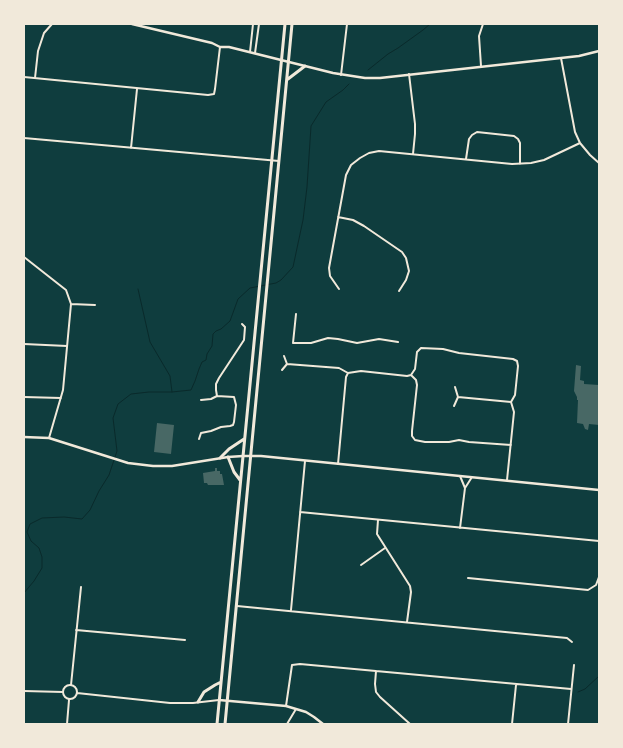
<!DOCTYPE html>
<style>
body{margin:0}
#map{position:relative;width:623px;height:748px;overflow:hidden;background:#0f3d3e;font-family:Roboto,sans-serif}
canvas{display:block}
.frame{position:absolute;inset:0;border:25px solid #f1e9da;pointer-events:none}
</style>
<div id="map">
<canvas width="623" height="748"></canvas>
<div class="frame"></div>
</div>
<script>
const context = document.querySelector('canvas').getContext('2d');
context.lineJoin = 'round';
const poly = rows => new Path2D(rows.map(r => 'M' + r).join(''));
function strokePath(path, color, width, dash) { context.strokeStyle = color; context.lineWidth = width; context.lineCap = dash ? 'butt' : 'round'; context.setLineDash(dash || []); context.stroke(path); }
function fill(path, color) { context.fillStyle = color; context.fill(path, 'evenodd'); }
const stream = poly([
 [368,70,388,54,398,48,423,30,430,24],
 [138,289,150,342,170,376,172,392],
 [24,593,34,581,42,568,42,557,39,548,31,541,27,532,30,524,42,518,64,517,82,519,90,510,99,491,109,475,117,451,113,418,118,404,131,394,149,392,172,392,191,390,195,381,199,369,202,362,206,360,207,354,212,346,213,334,216,331,221,329,230,321,238,299,250,288,276,283,281,280,293,267,303,220,307,187,311,126,326,102,343,90,349,84],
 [578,692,585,689,599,676]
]);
const building = poly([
 [576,365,581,366,580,380,584,381,584,384,599,385,599,425,589,424,588,430,585,429,583,424,577,423,578,400,577,400,577,397,574,391],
 [157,423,174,425,171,454,154,452],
 [215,468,217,468,217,471,220,471,220,474,222,474,224,485,208,485,207,483,204,483,203,473,215,471]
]);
const minor = poly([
 [250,52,253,24],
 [255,53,259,24],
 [561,58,575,132,580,143,590,155,599,163],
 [481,66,479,36,483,24],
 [409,74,415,124,415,134,413,154],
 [341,75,347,24],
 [24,77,208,95,214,94,215,89,220,47],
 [35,78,38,51,44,33,52,24],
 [24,138,279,161],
 [131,148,137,89],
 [466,159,469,139,472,135,477,132,514,136,518,139,520,143,520,164],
 [338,217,353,220,364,226,402,252,406,258,409,271,406,280,399,291],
 [24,257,66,290,71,304,63,390,49,438],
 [339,289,330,276,329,268,346,175,351,165,360,158,369,153,379,151,389,152,512,164,531,163,544,160,580,143],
 [71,304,95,305],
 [296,314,293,343,311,343,328,338,338,339,357,343,379,339,398,342],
 [24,344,67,346],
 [287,364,339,368,348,373],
 [282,370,287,364,284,356],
 [411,375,416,380,417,385,412,431,412,436,415,440,425,442,449,442,459,440,469,442,511,445],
 [24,397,61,398],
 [458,397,511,402],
 [201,400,211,399,217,396],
 [454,406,458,397,455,387],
 [199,439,201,433,211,431,221,427,230,426,233,425,234,422,236,405,234,397,217,396,216,390,216,384,219,378,244,340,245,327,242,324],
 [338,464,346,377,348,373,361,371,407,376,411,375,415,369,417,352,421,348,443,349,459,353,513,359,517,361,518,366,515,395,511,402,514,412,507,480],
 [465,488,472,477],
 [300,512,599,541],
 [378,520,377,534,410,586,411,592,407,622],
 [460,528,465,488,460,476],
 [361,565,385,548],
 [468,578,588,590,596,585,599,577],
 [237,606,567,638,572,642],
 [291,610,305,461],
 [76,630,185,640],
 [376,671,375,684,376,692,380,697,410,724],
 '63 692a7 7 0 1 1 14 0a7 7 0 1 1-14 0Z',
 [71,685,81,587],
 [24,691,63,692],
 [77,693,170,703,193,703,219,700],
 [286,706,292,665,300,664,571,689],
 [67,724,69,700],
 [287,724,296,709],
 [512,724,516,685],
 [568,724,574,665]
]);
const tertiary = poly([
 [132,24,212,43,220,47,229,47,333,73,365,78,380,78,579,56,599,51],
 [24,437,49,438,128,463,153,466,172,466,228,457,243,456],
 [219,700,286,706,306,712,314,717,323,724]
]);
const secondary = poly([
 [243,456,261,456,599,490]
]);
const primary = poly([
 [288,79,305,66],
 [228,457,234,472,240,480],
 [220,458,229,449,244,439],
 [198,702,204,692,215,685,221,682],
 [217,724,285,24],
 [225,724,292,24]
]);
strokePath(stream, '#0a2a2b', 1);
fill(building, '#486865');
strokePath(minor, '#f1e9da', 2);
strokePath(tertiary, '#f1e9da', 2.5);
strokePath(secondary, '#f1e9da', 2.5);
strokePath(primary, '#f1e9da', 3);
</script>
